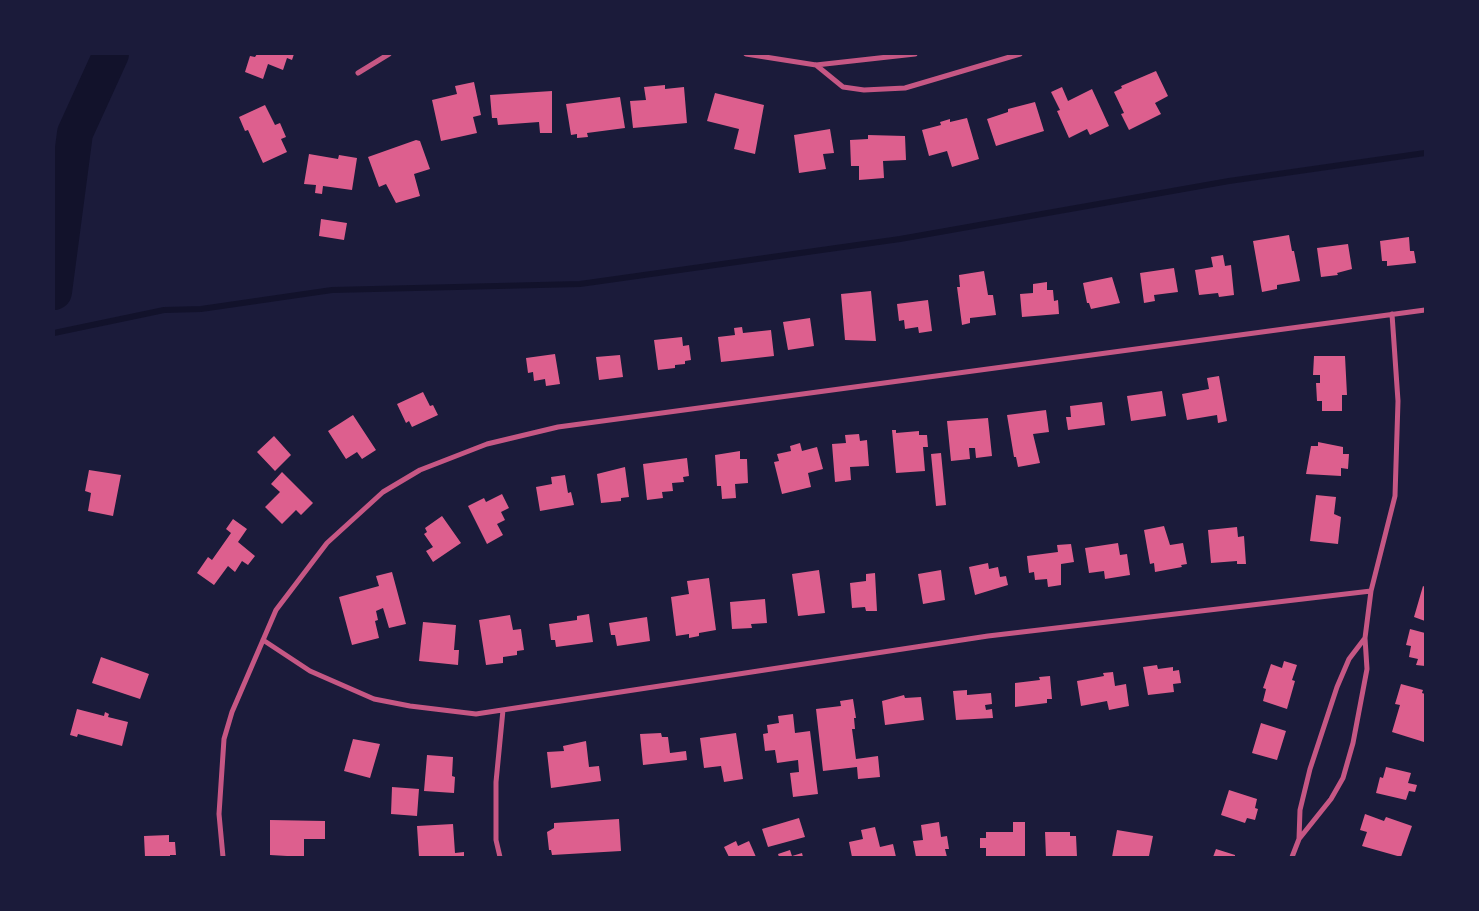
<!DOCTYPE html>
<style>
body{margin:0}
#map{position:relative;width:1479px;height:911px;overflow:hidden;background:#1b1b3a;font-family:Jost,sans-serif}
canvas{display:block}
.frame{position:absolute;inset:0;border:55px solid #1b1b3a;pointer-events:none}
</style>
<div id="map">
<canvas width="1479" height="911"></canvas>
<div class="frame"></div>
</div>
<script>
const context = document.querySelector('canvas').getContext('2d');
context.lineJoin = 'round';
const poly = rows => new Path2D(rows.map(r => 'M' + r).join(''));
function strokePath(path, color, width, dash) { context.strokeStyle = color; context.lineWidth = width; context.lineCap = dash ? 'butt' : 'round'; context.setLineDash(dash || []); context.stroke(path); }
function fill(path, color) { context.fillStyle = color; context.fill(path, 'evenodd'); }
const stream = poly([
 [54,333,164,310,201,309,332,290,580,284,900,239,1229,181,1425,153]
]);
const river = poly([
 [54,292,75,133,111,54]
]);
const building = poly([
 [257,54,294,54,292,60,287,58,283,70,268,64,263,79,245,72,250,56,255,57],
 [1156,71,1168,96,1155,103,1161,114,1129,130,1121,114,1124,113,1114,92,1122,88,1121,86],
 [474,82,481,115,473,117,477,133,441,141,432,100,457,94,455,86],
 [665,85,665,89,684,87,687,123,633,128,630,101,646,100,644,87],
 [1062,87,1068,101,1092,89,1109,126,1090,135,1087,129,1069,138,1057,111,1060,110,1051,92],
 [552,91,552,133,540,133,539,122,498,125,497,118,492,118,490,95],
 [715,93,764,105,755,154,734,149,739,129,707,121],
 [620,97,625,128,587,133,588,137,577,138,577,134,571,135,566,104],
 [1035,102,1044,131,996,146,987,119,1008,112,1008,109],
 [265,105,275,125,280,123,286,137,281,139,287,152,263,163,248,130,245,131,239,117],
 [967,118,979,159,952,167,947,151,929,156,922,130,941,125,940,122,950,119,950,122],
 [830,129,834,153,823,154,826,169,799,173,794,135],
 [868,135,905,136,906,160,883,161,884,178,859,180,859,166,851,166,850,140,868,139],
 [416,140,420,141,430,169,414,174,420,196,396,203,386,184,379,187,368,157],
 [309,154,338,159,339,155,357,158,352,190,323,186,322,194,315,193,316,185,304,184],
 [321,219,347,223,344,240,319,236],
 [1289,235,1292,251,1294,251,1300,281,1277,285,1277,289,1262,292,1253,241],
 [1409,237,1410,251,1414,251,1416,263,1387,266,1387,261,1382,261,1380,241],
 [1348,244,1352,269,1337,273,1338,275,1321,277,1317,248],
 [1223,255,1225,266,1231,265,1234,295,1219,297,1218,293,1199,295,1195,270,1213,267,1211,257],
 [1174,268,1178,292,1154,295,1155,301,1144,303,1140,273],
 [984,271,988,295,993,295,996,315,970,318,970,323,962,325,957,287,960,287,959,275],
 [1112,277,1120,303,1091,309,1089,303,1087,303,1083,283],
 [1047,282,1047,290,1053,290,1054,301,1058,300,1059,314,1022,317,1020,294,1033,293,1033,284],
 [871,291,876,341,845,340,841,294],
 [928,300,932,331,919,333,918,327,905,329,904,320,899,321,897,304],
 [810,318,814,346,788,350,783,322],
 [742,327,743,333,771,330,774,356,721,362,718,337,735,335,734,328],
 [682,337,683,346,689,345,691,360,685,361,685,364,675,365,675,368,658,370,654,340],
 [555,354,560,384,546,386,545,379,534,381,533,372,528,373,526,358],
 [620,355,623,377,599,380,596,357],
 [1314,356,1345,356,1347,395,1342,395,1342,411,1322,411,1322,401,1317,401,1316,383,1320,383,1320,375,1313,375],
 [1219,376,1227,421,1218,423,1217,415,1187,420,1182,394,1209,389,1207,378],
 [1162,391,1166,416,1131,421,1127,396],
 [423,392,430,406,433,405,438,415,412,427,409,421,406,423,397,404],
 [1102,402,1105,425,1068,430,1066,417,1071,417,1070,406],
 [1046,410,1049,432,1033,434,1040,463,1018,467,1016,457,1014,457,1007,415],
 [353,415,376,450,362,459,357,452,346,459,328,431],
 [988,418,992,456,976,458,975,448,969,448,970,459,951,461,947,421],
 [892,430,896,430,896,433,919,431,919,435,927,435,928,447,923,447,925,471,896,473],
 [859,434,860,441,867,440,869,466,850,467,851,480,835,482,832,444,846,443,845,435],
 [274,436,291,455,275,471,257,452],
 [1318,442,1343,447,1343,454,1349,454,1348,469,1341,468,1341,476,1306,474,1311,446,1318,446],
 [800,443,802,451,817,447,823,469,808,473,811,487,782,494,774,462,779,461,777,454,791,451,790,446],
 [740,451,740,459,747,459,748,483,735,484,736,498,722,499,721,486,717,486,715,455],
 [941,453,946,505,936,506,931,454],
 [687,458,689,476,683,477,684,482,672,483,673,491,662,492,663,498,647,500,643,464],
 [625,467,629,497,621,498,621,501,601,503,597,474],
 [89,470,121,475,113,516,88,511,91,493,85,491],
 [282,472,313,503,301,515,296,510,282,524,265,507,280,492,271,484],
 [565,475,568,493,571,492,574,505,540,511,536,487,552,484,551,477],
 [502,494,509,508,501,512,505,520,497,524,503,535,487,544,468,506,484,498,486,502],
 [1316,495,1336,497,1334,514,1341,517,1338,544,1310,541],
 [442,516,461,543,433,562,426,551,433,547,424,534,427,532,425,528],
 [233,519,247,529,238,542,255,556,248,565,242,561,235,572,228,566,214,585,197,573,208,557,212,560,231,533,226,529],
 [1164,526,1170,545,1183,543,1187,564,1181,565,1182,567,1155,572,1154,563,1150,564,1144,530],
 [1237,527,1238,537,1244,536,1246,564,1237,564,1237,561,1211,563,1208,530],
 [1118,543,1120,555,1127,554,1130,575,1105,579,1104,571,1089,573,1085,548],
 [1071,544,1074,562,1061,564,1061,585,1048,587,1047,579,1035,580,1034,572,1029,573,1027,556,1058,552,1057,545],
 [988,563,989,569,998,567,1000,577,1006,576,1008,585,975,595,969,567],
 [819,570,825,613,798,616,792,574],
 [941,570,945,600,923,604,918,574],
 [392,572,406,624,389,628,383,608,376,611,378,620,375,621,379,638,352,645,339,597,379,586,376,576],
 [875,573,877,611,866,611,865,607,852,608,850,583,866,581,866,574],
 [709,578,716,630,699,633,699,636,689,638,689,634,676,636,671,597,689,594,687,581],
 [1423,586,1425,587,1425,621,1414,617],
 [765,599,767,623,751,624,752,628,732,629,730,602],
 [589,614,593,642,556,647,555,640,551,640,549,624,577,620,577,616],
 [510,615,513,630,521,629,524,650,517,651,517,655,503,657,503,663,486,665,479,620],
 [647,617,650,641,617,646,615,635,611,635,609,623],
 [423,622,456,625,454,650,459,650,458,665,419,661],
 [1410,629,1425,633,1425,666,1416,665,1418,659,1409,657,1411,646,1406,645],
 [101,657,149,674,140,699,92,683],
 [1284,661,1297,665,1292,680,1295,681,1287,709,1263,701,1266,689,1263,688,1271,664,1282,668],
 [1157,665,1158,669,1173,667,1173,671,1179,670,1181,683,1173,684,1174,692,1148,695,1143,667],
 [1113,672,1115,686,1126,684,1129,706,1109,710,1107,701,1081,706,1077,681,1104,676,1103,673],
 [1050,676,1052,699,1047,699,1047,703,1015,707,1015,683,1040,680,1039,677],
 [1401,684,1423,690,1422,693,1425,694,1424,742,1392,732,1400,705,1395,704],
 [967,690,967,695,991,693,992,704,985,705,986,710,992,709,993,718,956,720,953,691],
 [904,695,905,698,921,697,924,720,885,725,882,701],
 [853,699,856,718,854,718,855,729,852,729,856,759,878,756,880,777,858,779,857,767,823,771,816,709,841,706,840,701],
 [77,709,104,716,105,712,109,714,108,717,128,722,122,746,78,734,77,737,70,735],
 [793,714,795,733,810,731,818,794,793,797,790,773,799,772,798,760,777,763,775,750,765,751,763,734,768,733,767,725,779,723,778,716],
 [1261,723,1286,731,1277,760,1252,753],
 [661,733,662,737,668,737,670,753,686,751,687,760,643,765,640,734],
 [736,733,743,779,724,782,721,766,704,768,700,738],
 [353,739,380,744,370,778,344,771],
 [586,741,589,767,599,766,601,781,551,788,547,752,564,751,563,746],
 [427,755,453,757,452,776,455,777,454,793,424,791],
 [1386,767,1411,773,1408,783,1417,785,1415,792,1409,791,1406,800,1376,793,1380,777,1383,778],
 [392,787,419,789,417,816,391,814],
 [1229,790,1257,799,1255,808,1258,809,1255,820,1247,818,1245,823,1221,815],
 [1365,814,1384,821,1386,817,1412,826,1401,857,1362,846,1367,832,1360,830],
 [799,818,805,837,768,847,762,829],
 [619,819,621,851,552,855,551,850,549,850,547,832,554,828,554,823],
 [270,820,325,821,325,839,304,839,304,857,270,855],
 [939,822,941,837,947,836,949,849,945,849,947,857,916,857,913,841,923,840,921,825],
 [1013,822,1025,822,1025,857,986,856,986,848,980,848,980,838,986,838,986,832,1013,832],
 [453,824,455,853,464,852,464,857,419,857,417,826],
 [875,827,880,847,893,844,896,857,852,857,849,842,863,839,861,830],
 [1117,830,1153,836,1149,856,1112,857],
 [1045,832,1070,832,1070,836,1076,836,1077,857,1046,857],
 [169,835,169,842,175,842,176,855,170,855,170,857,145,857,144,836],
 [736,841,738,846,749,841,756,857,729,857,724,847],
 [1216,849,1235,855,1235,857,1213,857],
 [790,850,792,856,802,853,803,857,779,857,778,854]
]);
const minor = poly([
 [746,54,816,65,915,54],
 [816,65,843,87,864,90,905,88,1020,54],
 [358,73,389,54],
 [263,640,310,671,374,699,410,706,476,714,988,636,1371,591],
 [1299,839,1331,799,1343,778,1353,743,1367,669,1365,638,1371,591,1395,496,1398,401,1392,314],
 [223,857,219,814,224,739,232,712,276,610,327,543,383,492,420,470,487,444,558,427,1425,310],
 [500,857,496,840,496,782,503,710],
 [1292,857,1299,839,1300,810,1310,769,1337,687,1349,659,1365,638]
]);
strokePath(stream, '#12122b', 6);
strokePath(river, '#12122b', 36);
fill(building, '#dd5f8e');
strokePath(minor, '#c65784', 5);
</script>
